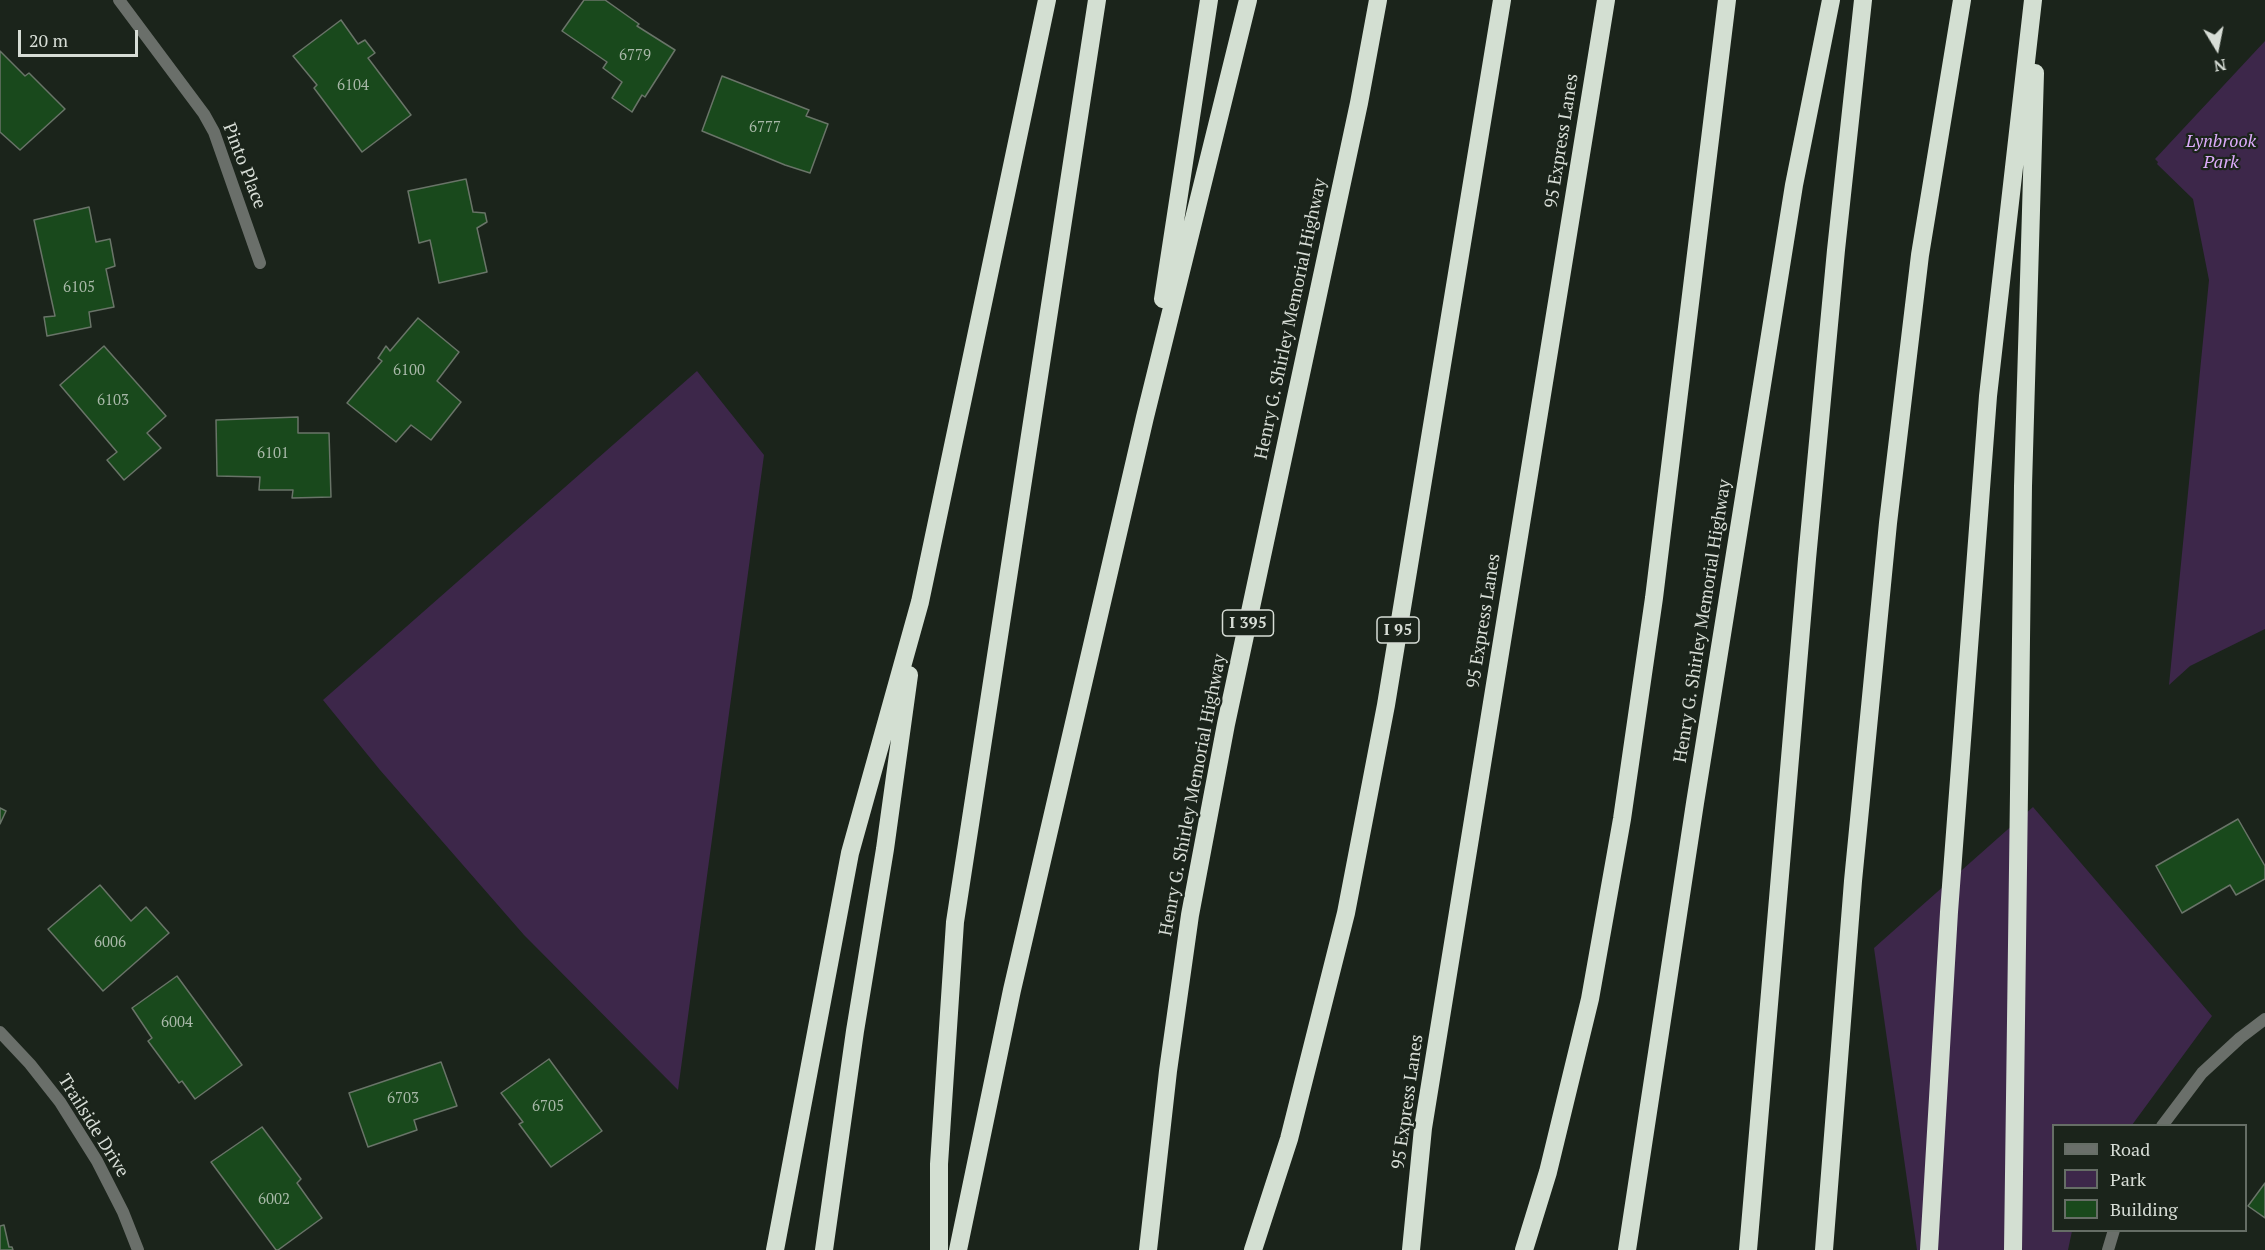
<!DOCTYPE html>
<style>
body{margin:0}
#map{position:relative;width:2265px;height:1250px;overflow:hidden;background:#1b241b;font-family:"PT Serif",serif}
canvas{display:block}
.legend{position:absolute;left:2052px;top:1124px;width:195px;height:108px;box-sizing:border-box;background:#1b241b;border:2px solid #666e66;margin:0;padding:8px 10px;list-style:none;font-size:18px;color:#d7ddd6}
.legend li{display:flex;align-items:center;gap:12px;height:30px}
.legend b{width:30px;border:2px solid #666e66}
.north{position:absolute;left:2187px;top:18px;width:60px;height:60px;-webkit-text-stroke:4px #1b241b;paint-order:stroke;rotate:170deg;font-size:16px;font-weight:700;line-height:24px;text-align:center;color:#d7ddd6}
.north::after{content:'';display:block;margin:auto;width:21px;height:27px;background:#d7ddd6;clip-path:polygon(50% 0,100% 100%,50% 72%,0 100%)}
.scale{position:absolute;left:18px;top:30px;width:120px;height:27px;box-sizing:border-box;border:3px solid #d7ddd6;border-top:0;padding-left:8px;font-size:18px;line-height:21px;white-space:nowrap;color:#d7ddd6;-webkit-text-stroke:4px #1b241b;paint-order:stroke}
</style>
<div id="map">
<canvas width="2265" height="1250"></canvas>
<ul class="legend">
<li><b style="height:8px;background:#6a6f6a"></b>Road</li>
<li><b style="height:16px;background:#3d274a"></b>Park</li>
<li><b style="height:16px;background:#19491c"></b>Building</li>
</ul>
<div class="north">N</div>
<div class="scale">20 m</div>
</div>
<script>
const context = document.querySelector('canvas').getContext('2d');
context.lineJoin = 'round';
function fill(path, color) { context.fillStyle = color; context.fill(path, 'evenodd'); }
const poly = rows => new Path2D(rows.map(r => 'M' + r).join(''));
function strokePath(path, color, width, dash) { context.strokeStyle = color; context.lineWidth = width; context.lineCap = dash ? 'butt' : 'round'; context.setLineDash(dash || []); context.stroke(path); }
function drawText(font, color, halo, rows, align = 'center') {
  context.font = font + ' "PT Serif",serif'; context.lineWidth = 4.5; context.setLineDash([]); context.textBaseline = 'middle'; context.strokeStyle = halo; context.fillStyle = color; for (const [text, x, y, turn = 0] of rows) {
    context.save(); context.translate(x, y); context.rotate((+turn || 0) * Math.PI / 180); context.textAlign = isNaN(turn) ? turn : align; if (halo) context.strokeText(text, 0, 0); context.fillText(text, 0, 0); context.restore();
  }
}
const green = poly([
 [2265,41,2265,629,2190,666,2169,685,2209,280,2193,199,2157,164,2158,162,2155,159],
 [697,371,764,455,678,1090,524,935,380,770,323,700],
 [2033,807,2212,1016,2132,1125,2054,1126,2054,1230,2072,1231,2068,1250,1917,1250,1874,948]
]);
const building = poly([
 [584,0,605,0,639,24,637,26,675,50,645,97,642,95,632,112,612,98,622,82,603,68,607,62,562,31,584,0],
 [341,20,358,44,365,40,375,53,368,58,411,115,362,152,314,88,317,85,293,56,341,20],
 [0,51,25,76,29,73,65,109,20,150,0,132,0,51],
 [722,76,809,110,806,116,828,124,810,173,785,165,702,131,722,76],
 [466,179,473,212,485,213,487,222,477,228,487,272,439,283,430,240,419,243,408,191,466,179],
 [89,207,96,242,110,239,115,266,106,269,114,307,89,312,91,327,47,336,44,317,55,316,34,220,89,207],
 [418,318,459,352,437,381,461,402,431,440,411,425,396,442,347,403,382,361,378,358,386,346,390,351,418,318],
 [104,346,166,416,147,433,161,448,124,480,107,460,117,452,60,385,104,346],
 [298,417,298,433,329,433,331,497,292,498,293,490,259,490,260,477,217,476,216,420,298,417],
 [0,808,6,811,0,824,0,808],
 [2238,819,2265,866,2265,879,2236,895,2230,885,2182,913,2156,866,2238,819],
 [100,885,131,921,146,907,169,933,103,991,48,929,100,885],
 [177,976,242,1065,195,1099,182,1081,179,1083,148,1041,152,1038,132,1008,177,976],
 [549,1059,602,1131,551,1167,519,1124,523,1122,501,1093,549,1059],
 [441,1062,457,1106,414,1120,417,1130,368,1147,349,1093,441,1062],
 [262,1127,301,1179,297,1183,322,1218,278,1250,276,1250,211,1162,262,1127],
 [2265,1183,2265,1218,2248,1206,2265,1183],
 [4,1225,9,1247,12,1247,13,1250,0,1250,0,1226,4,1225]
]);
const street = poly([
 [119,0,204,114,214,132,260,263],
 [0,1032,30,1064,60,1102,97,1161,123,1212,138,1250],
 [2162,1126,2202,1073,2240,1038,2265,1019],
 [2108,1250,2114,1230]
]);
const highway = poly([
 [1163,299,1209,0],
 [775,1250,850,853,920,602,1047,0],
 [824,1250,855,1031,885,849,909,675],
 [939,1250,939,1164,955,922,1097,0],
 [958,1250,1012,990,1145,417,1248,0],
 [1148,1250,1168,1071,1190,915,1226,724,1359,103,1378,0],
 [1253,1250,1289,1139,1346,913,1386,705,1502,0],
 [1411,1250,1423,1128,1606,0],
 [1524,1250,1548,1172,1590,999,1622,819,1654,598,1727,0],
 [1627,1250,1695,803,1794,185,1831,0],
 [1748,1250,1807,559,1836,250,1863,0],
 [1824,1250,1853,881,1888,523,1920,255,1962,0],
 [1929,1250,1949,912,1988,396,2033,0],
 [2013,1250,2023,486,2035,73]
]);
const numberNames = [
 ["6779",635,56],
 ["6104",353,86],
 ["6777",765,128],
 ["6105",79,288],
 ["6100",409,371],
 ["6103",113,401],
 ["6101",273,454],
 ["6006",110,943],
 ["6004",177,1023],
 ["6703",403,1099],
 ["6705",548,1107],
 ["6002",274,1200]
];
const shields = [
 [1248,623,51],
 [1398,630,42]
];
const shieldNames = [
 ["I 395",1248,623],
 ["I 95",1398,630]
];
const streetNames = [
 ["95 Express Lanes",1562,141,-81],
 ["Pinto Place",244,166,69],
 ["Henry G. Shirley Memorial Highway",1291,319,-78],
 ["95 Express Lanes",1484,621,-81],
 ["Henry G. Shirley Memorial Highway",1703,621,-81],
 ["Henry G. Shirley Memorial Highway",1193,795,-79],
 ["95 Express Lanes",1408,1102,-82],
 ["Trailside Drive",93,1126,58]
];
const parkNames = [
 ["Lynbrook",2221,142],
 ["Park",2221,163]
];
fill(green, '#3d274a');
fill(building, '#19491c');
strokePath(building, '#697468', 1.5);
strokePath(street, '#6a6f6a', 12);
strokePath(highway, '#d3dfd2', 18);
drawText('15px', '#a8b8a8', null, numberNames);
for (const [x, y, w] of shields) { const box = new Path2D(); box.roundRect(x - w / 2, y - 13, w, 26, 4.5); context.fillStyle = '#1b241b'; context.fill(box); strokePath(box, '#d7ddd6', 1.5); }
drawText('bold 16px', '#d7ddd6', null, shieldNames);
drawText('18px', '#d7ddd6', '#1b241b', streetNames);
drawText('italic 18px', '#dcabfa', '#1b241b', parkNames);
</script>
